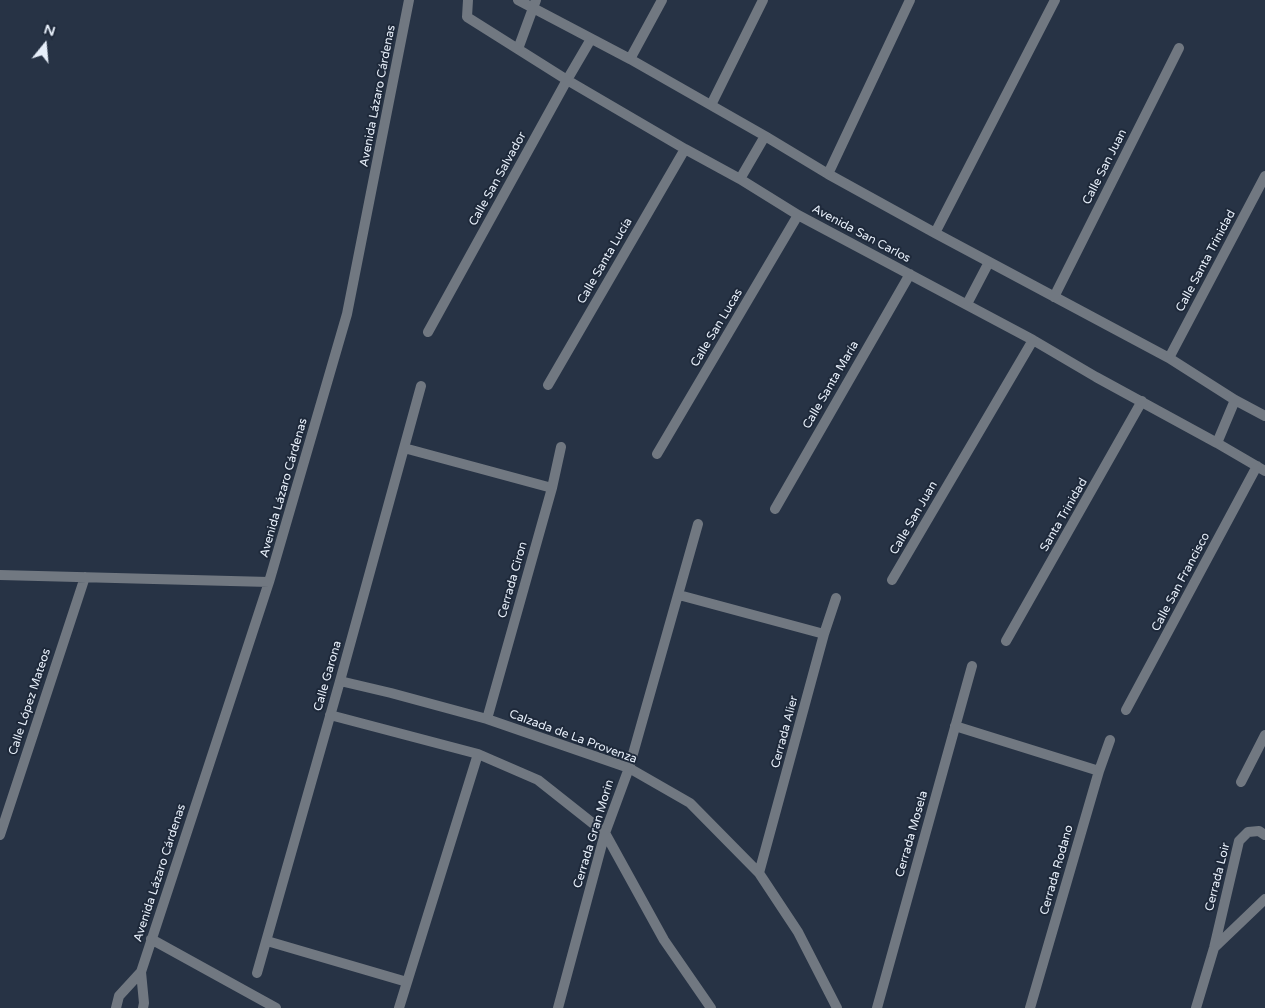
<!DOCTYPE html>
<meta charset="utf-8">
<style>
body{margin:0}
#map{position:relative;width:1265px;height:1008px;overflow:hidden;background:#273345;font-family:"Varela Round",sans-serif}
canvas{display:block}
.north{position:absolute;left:20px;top:20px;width:50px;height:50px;-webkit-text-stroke:4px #1e293a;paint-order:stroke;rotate:17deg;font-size:14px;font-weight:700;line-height:20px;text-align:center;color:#e7effa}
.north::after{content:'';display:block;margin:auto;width:18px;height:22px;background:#e7effa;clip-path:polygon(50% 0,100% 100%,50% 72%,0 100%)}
</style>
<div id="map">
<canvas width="1265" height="1008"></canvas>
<div class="north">N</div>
</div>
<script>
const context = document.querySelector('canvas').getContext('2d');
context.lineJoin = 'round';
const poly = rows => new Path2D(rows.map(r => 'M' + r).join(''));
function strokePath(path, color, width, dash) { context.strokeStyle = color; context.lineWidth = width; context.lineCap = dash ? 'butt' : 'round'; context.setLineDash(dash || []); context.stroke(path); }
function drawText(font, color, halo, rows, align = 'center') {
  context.font = font + ' "Varela Round",sans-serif'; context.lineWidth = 4; context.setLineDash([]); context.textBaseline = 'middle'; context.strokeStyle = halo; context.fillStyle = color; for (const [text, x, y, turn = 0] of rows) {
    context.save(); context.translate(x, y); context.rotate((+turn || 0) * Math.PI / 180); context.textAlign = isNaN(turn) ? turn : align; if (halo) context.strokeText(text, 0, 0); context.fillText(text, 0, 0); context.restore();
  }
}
const street = poly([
 [468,0,467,17,567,80,685,149,740,179,798,215,1033,340,1096,377,1217,443,1265,471],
 [518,0,630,59,765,136,828,174,935,233,1169,358,1235,400,1265,416],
 [518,49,536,0],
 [630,59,662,0],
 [711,105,763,0],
 [828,174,910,0],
 [740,179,765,136],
 [935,233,1055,0],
 [1054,297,1179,48],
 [967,304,989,262],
 [428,332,567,80,591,39],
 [1169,358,1265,176],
 [548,385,685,149],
 [1217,443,1235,400],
 [404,448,552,488],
 [657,454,798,215],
 [775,509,910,274],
 [0,575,269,582],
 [892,580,1033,340],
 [679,595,824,634],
 [1006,641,1142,401],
 [340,681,391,693,487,719,629,768,690,803,759,873,798,932,837,1008],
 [1126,710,1257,466],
 [330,715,478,754,538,780,605,833,664,940,711,1008],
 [487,719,552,488,561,447],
 [955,726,1099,771],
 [1241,782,1265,735],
 [0,835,85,577],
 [759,873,824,634,836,598],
 [151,939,276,1008],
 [267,941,407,982],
 [1215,947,1265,899],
 [257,973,340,681,421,386],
 [116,1008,119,996,141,972],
 [143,1008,144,1003,141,972,269,582,347,314,409,0],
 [399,1008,478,754],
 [558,1008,605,833,629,768,698,524],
 [877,1008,972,666],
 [1030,1008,1099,771,1110,740],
 [1196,1008,1214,948,1239,841,1248,832,1259,831,1265,835]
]);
const streetNames = [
 ["Avenida Lázaro Cárdenas",378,96,-79],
 ["Calle San Juan",1105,167,-63],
 ["Calle San Salvador",498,179,-61],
 ["Avenida San Carlos",861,234,28],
 ["Calle Santa Lucía",605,261,-60],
 ["Calle Santa Trinidad",1206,261,-62],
 ["Calle San Lucas",717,328,-59],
 ["Calle Santa María",831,385,-60],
 ["Avenida Lázaro Cárdenas",284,488,-74],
 ["Santa Trinidad",1064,515,-60],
 ["Calle San Juan",914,518,-60],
 ["Cerrada Ciron",513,580,-74],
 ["Calle San Francisco",1181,582,-62],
 ["Calle Garona",328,676,-74],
 ["Calle López Mateos",30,702,-72],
 ["Cerrada Alier",785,732,-75],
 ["Calzada de La Provenza",573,737,20],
 ["Cerrada Gran Morin",594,834,-73],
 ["Cerrada Mosela",912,834,-74],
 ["Cerrada Rodano",1057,870,-74],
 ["Avenida Lázaro Cárdenas",160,873,-72],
 ["Cerrada Loir",1218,877,-76]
];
strokePath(street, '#717881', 10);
drawText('12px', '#e7effa', '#1e293a', streetNames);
</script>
